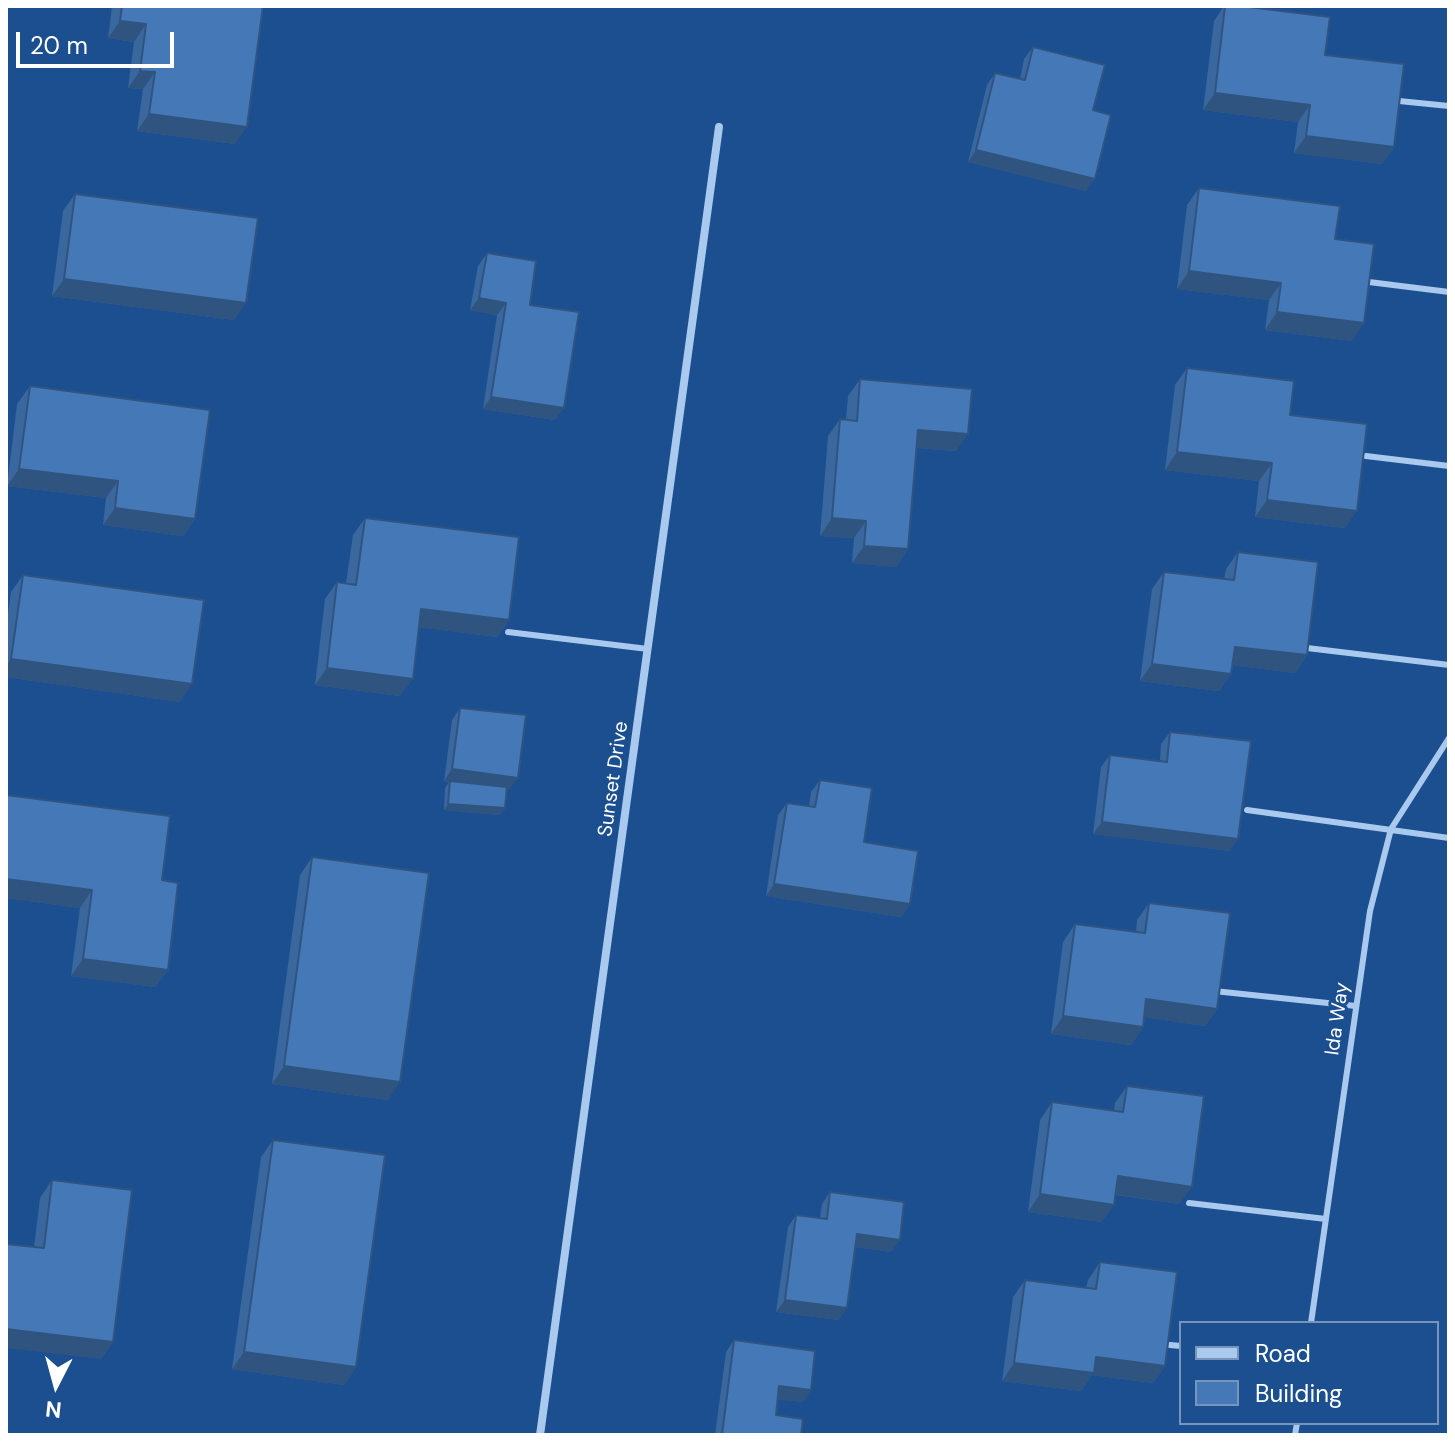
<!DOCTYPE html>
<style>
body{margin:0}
#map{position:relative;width:1455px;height:1441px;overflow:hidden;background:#1b4f8f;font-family:"DM Sans",sans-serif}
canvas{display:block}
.frame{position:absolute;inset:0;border:8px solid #fff;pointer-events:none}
.legend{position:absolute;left:1179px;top:1321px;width:260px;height:104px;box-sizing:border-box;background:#1b4f8f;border:2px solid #7695bc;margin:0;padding:10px 14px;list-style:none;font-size:24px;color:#fff}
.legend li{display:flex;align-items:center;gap:16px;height:40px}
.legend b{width:40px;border:2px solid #7695bc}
.north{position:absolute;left:16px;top:1345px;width:80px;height:80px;-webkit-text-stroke:6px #1b4f8f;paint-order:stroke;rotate:186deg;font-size:22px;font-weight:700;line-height:32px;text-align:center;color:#fff}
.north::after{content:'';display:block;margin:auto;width:28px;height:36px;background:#fff;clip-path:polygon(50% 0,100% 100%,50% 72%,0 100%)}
.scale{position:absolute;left:16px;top:32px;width:158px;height:36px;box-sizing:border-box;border:4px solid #fff;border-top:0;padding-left:10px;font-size:24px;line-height:28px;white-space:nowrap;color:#fff;-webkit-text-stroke:6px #1b4f8f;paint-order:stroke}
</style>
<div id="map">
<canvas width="1455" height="1441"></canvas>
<div class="frame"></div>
<ul class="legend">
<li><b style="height:10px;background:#a9c9ee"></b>Road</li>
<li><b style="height:22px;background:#4478b7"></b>Building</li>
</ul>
<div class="north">N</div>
<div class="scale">20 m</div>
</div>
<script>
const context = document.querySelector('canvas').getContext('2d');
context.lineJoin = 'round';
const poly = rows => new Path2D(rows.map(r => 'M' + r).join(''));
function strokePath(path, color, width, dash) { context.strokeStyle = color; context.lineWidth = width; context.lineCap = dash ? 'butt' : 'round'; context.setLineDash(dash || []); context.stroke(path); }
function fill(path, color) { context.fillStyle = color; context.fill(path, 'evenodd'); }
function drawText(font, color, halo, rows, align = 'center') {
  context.font = font + ' "DM Sans",sans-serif'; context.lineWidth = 6; context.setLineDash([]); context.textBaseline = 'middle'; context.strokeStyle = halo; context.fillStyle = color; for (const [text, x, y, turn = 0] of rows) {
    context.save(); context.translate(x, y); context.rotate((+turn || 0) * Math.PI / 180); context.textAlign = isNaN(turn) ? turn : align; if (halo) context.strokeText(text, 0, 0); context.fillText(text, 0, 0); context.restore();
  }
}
const service = poly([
 [1399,101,1449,106],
 [1369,282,1449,292],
 [1366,456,1449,466],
 [508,632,648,649],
 [1307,648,1449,665],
 [1247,810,1449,838],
 [1214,991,1356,1006],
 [1189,1203,1326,1219],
 [1311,1323,1370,911,1391,829,1449,738],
 [1170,1345,1181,1346],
 [1295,1435,1297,1423]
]);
const minor = poly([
 [540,1435,719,127]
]);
const wall = poly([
 [112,6,263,6,235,144,137,131,143,89,128,88,134,42,108,38],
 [1224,6,1241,6,1325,55,1394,147,1382,164,1294,153,1298,122,1203,110,1214,21],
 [1033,47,1093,110,1086,191,968,162,987,85,995,73,1020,79,1024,59],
 [1199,188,1335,239,1352,341,1265,330,1269,300,1177,289,1187,205],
 [75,194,234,320,52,296,63,211],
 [487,253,555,420,483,409,497,315,470,310,478,266],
 [1187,368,1290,415,1345,528,1255,517,1259,481,1165,470,1175,385],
 [860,379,956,451,917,448,908,549,896,567,852,563,854,538,820,536,828,436,840,419,846,419,848,396],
 [30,386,195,519,183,536,103,525,106,498,7,486,17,404],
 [365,518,509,620,497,637,419,627,400,696,315,685,325,599,337,582,346,583,353,535],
 [1238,552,1307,655,1295,673,1232,665,1231,674,1219,691,1140,681,1152,589,1164,572,1224,579,1226,569],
 [23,575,180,702,6,677,6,628,11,592],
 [460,708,509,790,507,790,505,808,500,815,444,810,445,788,449,782,444,781,452,720],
 [1170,732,1230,851,1093,834,1101,767,1110,755,1160,761,1161,744],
 [820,780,910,904,901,917,766,896,778,815,787,803,809,806,811,792],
 [6,795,162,880,168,970,155,987,71,976,80,908,6,898],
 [312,857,388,1100,272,1084,300,875],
 [1149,903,1217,1009,1205,1026,1144,1017,1143,1027,1131,1045,1051,1034,1063,942,1075,924,1136,932,1137,920],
 [1127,1086,1179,1204,1116,1195,1102,1222,1028,1212,1040,1120,1052,1102,1114,1111,1115,1103],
 [273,1140,356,1367,344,1385,232,1369,261,1157],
 [52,1180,113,1342,101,1359,34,1247,40,1198],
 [830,1192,891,1252,855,1247,839,1320,776,1312,788,1227,796,1215,820,1218,822,1204],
 [1100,1262,1165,1366,1153,1383,1092,1375,1081,1391,1002,1381,1013,1297,1025,1280,1086,1288,1088,1280],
 [734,1340,803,1402,778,1399,776,1415,801,1435,715,1435,726,1352]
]);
const shadedWall = poly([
 [120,21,146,24,134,42,108,38],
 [140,71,155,72,143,89,128,88],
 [1215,93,1310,105,1298,122,1203,110],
 [149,114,247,127,235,144,137,131],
 [1306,136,1394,147,1382,164,1294,153],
 [976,150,1095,179,1086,191,968,162],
 [1189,271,1281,283,1269,300,1177,289],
 [64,279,246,303,234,320,52,296],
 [479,298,506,303,497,315,470,310],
 [1277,312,1364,323,1352,341,1265,330],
 [491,397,564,408,555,420,483,409],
 [918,430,968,434,956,451,906,447],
 [1177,452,1272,463,1259,481,1165,470],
 [19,469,118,481,106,498,7,486],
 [1267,500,1357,511,1345,528,1255,517],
 [115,508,195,519,183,536,103,525],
 [832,518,866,521,854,538,820,536],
 [864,546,908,549,896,567,852,563],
 [421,609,509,620,497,637,409,626],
 [1235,647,1307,655,1295,673,1223,664],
 [11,659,192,684,180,702,6,677,6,666],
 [1152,664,1231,674,1219,691,1140,681],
 [327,668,413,679,400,696,315,685],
 [452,769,518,778,509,790,444,781],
 [448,804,505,808,500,815,444,810],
 [1102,822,1238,839,1230,851,1093,834],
 [6,879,92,890,80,908,6,898],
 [774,884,910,904,901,917,766,896],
 [83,959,168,970,155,987,71,976],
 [1146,999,1217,1009,1205,1026,1134,1016],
 [1063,1016,1143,1027,1131,1045,1051,1034],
 [284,1066,400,1082,388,1100,272,1084],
 [1118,1176,1192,1187,1179,1204,1106,1193],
 [1040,1194,1114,1205,1102,1222,1028,1212],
 [857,1234,900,1240,891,1252,848,1246],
 [785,1300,847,1308,839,1320,776,1312],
 [6,1329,113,1342,101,1359,6,1348],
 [244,1352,356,1367,344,1385,232,1369],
 [1096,1357,1165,1366,1153,1383,1092,1375,1081,1391,1002,1381,1014,1363],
 [779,1386,811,1390,803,1402,770,1399]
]);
const building = poly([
 [122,6,263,6,247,127,149,114,155,72,140,71,146,24,120,21,122,6],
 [1225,6,1241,6,1330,17,1325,55,1404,64,1394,147,1306,136,1310,105,1215,93,1225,6],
 [1033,47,1105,65,1093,110,1111,115,1095,179,976,150,995,73,1025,80,1033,47],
 [1199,188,1340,206,1335,239,1374,244,1364,323,1277,312,1281,283,1189,271,1199,188],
 [75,194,258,218,246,303,64,279,75,194],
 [487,253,536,261,530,305,579,312,564,408,491,397,506,303,479,298,487,253],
 [1187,368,1294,381,1290,415,1367,424,1357,511,1267,500,1272,463,1177,452,1187,368],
 [860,379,972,389,968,434,918,430,908,549,864,546,866,521,832,518,840,419,857,421,860,379],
 [30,386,210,410,195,519,115,508,118,481,19,469,30,386],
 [365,518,519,537,509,620,421,609,413,679,327,668,337,582,356,585,365,518],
 [1238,552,1318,562,1307,655,1235,647,1231,674,1152,664,1164,572,1234,580,1238,552],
 [23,575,204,600,192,684,11,659,23,575],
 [460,708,526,715,518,778,452,769,460,708],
 [1170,732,1251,741,1238,839,1102,822,1110,755,1167,762,1170,732],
 [820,780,872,788,864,842,918,851,910,904,774,884,787,803,815,807,820,780],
 [450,781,507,787,505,808,448,804,450,781],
 [6,795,170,816,162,880,178,883,168,970,83,959,92,890,6,879,6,795],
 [312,857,429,873,400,1082,284,1066,312,857],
 [1149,903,1230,913,1217,1009,1146,999,1143,1027,1063,1016,1075,924,1145,933,1149,903],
 [1127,1086,1204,1096,1192,1187,1118,1176,1114,1205,1040,1194,1052,1102,1123,1112,1127,1086],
 [273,1140,385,1155,356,1367,244,1352,273,1140],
 [52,1180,132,1190,113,1342,6,1329,6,1244,44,1248,52,1180],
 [830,1192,904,1202,900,1240,857,1234,847,1308,785,1300,796,1215,827,1219,830,1192],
 [1100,1262,1177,1272,1165,1366,1096,1357,1094,1373,1014,1363,1025,1280,1096,1289,1100,1262],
 [734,1340,815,1351,811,1390,779,1386,776,1415,803,1419,801,1435,722,1435,734,1340]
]);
const streetNames = [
 ["Sunset Drive",614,779,-82],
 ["Ida Way",1338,1019,-82]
];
strokePath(service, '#a9c9ee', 6);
strokePath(minor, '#a9c9ee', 8);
fill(wall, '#3a679d');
fill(shadedWall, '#305480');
fill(building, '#4478b7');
strokePath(building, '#305480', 2);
drawText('20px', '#fff', '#1b4f8f', streetNames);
</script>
